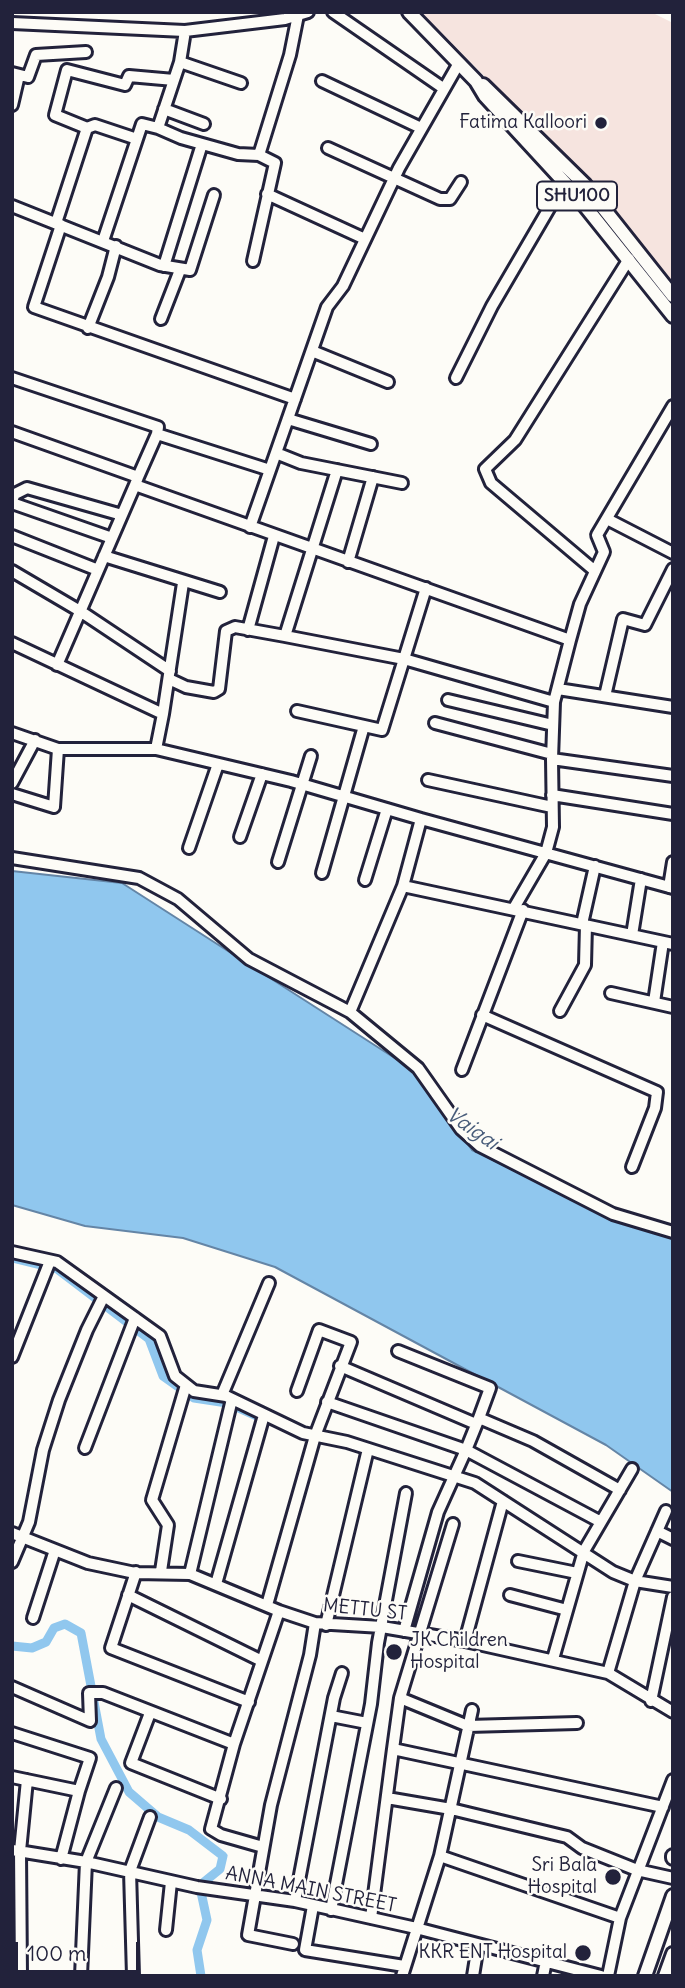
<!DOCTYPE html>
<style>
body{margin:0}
#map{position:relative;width:685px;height:1988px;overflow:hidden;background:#fdfcf7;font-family:Delius,sans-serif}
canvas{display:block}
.frame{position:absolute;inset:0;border:14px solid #22223b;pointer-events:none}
.scale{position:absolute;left:14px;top:1942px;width:126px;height:32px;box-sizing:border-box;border:4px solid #22223b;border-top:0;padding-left:9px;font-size:21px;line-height:24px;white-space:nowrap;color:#22223b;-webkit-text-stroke:5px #fdfcf7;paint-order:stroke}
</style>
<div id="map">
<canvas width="685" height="1988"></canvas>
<div class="frame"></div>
<div class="scale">100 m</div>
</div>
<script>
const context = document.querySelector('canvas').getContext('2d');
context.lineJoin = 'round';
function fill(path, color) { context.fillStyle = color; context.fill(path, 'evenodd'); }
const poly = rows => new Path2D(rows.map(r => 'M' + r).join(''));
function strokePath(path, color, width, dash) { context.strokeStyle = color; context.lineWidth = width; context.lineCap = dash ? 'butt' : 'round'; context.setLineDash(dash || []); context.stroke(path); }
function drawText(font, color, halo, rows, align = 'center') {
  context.font = font + ' Delius,sans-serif'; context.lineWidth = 5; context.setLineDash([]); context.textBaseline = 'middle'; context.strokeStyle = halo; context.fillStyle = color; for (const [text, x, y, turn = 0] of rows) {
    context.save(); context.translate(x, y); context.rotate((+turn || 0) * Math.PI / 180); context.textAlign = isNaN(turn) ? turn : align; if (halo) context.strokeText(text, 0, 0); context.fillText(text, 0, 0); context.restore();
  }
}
const built = poly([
 [421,12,651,12,673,23,673,292,593,186]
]);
const water = poly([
 [12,871,122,883,418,1073,472,1150,615,1219,673,1234,673,1492,606,1445,275,1267,183,1238,85,1226,12,1205,12,871]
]);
const canal = poly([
 [12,1258,57,1269,149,1339,163,1376,194,1398,227,1403,261,1418],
 [12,1646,32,1648,46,1642,54,1628,65,1624,81,1633,101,1739,129,1792,158,1817,189,1830,223,1856,220,1869,204,1882,201,1892,207,1920,197,1950,201,1976]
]);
const minor = poly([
 [333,12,443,88],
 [12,23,185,31,285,19,308,12],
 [180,62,241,83],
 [12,73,28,77,36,55,86,52],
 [322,81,421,128],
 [12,105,19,75],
 [164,109,204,124],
 [87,128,55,115,67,70,125,85,129,76,174,80],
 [158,128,181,138,238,154,259,155,275,163,253,261],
 [328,148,440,199,450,199,461,182],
 [259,155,290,55,298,15],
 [267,194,365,239],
 [12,206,160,265,190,270,214,195],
 [56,223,87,128,95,125,137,139],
 [61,225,34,307,295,399],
 [103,241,142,124,158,128,180,62,185,31],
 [164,266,202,144],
 [161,319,180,270],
 [88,328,108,277,116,246],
 [312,351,388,382],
 [12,378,158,427,157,434],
 [456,378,492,306,551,205,568,186],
 [288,419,371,444],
 [12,432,138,477,135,485,570,640,554,702,552,759,673,776],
 [276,453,301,463,402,483],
 [138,477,157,434,270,470],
 [12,500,15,494,27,488,122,515],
 [12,503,112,538],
 [607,519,673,553],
 [250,527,327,307,343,286,399,168,459,63],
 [12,536,98,570],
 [104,556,220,592],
 [348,562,373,477],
 [12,571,80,611,170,671],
 [595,571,491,483,485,469,515,440,629,259],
 [248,630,274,536],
 [285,636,404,659,554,702],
 [570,640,580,604,604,552,597,535,673,406],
 [12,643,163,714,156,749],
 [57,665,135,485],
 [169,679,186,687,214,692,219,689,226,631,235,627,285,636,337,470],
 [558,689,673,707],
 [605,696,623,619,645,625,673,569],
 [448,700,553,725],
 [297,711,382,730,426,588],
 [163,714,183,583],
 [435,723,552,754],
 [12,733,58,749],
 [428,780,552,807],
 [12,783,35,740],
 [12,794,54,807,58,749,156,749,291,781,421,819,403,886,673,944],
 [552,795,673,814],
 [421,819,673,888],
 [240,837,262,774],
 [189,848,218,764],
 [12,858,139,878,178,899,249,959,350,1012,403,886],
 [278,862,311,756],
 [322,873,364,726],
 [365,880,387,809],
 [669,887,673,862],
 [514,908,546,853,553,827,552,759],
 [582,924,595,866],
 [632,935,641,879],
 [611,993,673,1007],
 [654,1002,663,942],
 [560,1011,585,965,586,925],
 [350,1012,418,1068,461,1129,480,1146,613,1214,673,1232],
 [482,1015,657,1092,655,1108,632,1167],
 [462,1070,523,910],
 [12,1252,57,1262,160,1336,175,1376,194,1391,226,1396,303,1433,347,1442,475,1483,613,1572,635,1581,673,1587],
 [398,1351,490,1388,479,1418],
 [12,1357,50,1261],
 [340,1366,476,1424],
 [222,1395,269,1283],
 [327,1402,466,1450,479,1418,533,1441,620,1490],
 [85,1448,135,1318],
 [657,1531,673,1539],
 [12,1533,88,1563,135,1573,190,1574,279,1611,315,1623,382,1627,465,1641,608,1673,673,1712],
 [518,1561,577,1573],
 [12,1562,29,1522,43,1450,59,1400,87,1330,104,1296],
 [161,1571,168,1525,152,1500,186,1385],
 [136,1572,111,1648,249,1702],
 [190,1574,232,1399],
 [216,1584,264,1415],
 [128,1595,262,1661],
 [510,1595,567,1610],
 [267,1605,315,1436,351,1342,319,1330,297,1391],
 [33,1618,55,1550],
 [326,1625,368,1449],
 [404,1631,438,1512,466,1450,601,1522],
 [465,1641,503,1501],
 [553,1659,584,1551,632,1469],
 [608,1673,635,1581,666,1511],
 [12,1687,90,1721,89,1693,103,1693,234,1744],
 [400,1698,453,1524],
 [651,1701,673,1597],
 [150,1713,131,1763,221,1799],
 [331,1716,367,1723],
 [12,1733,90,1758,79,1791],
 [393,1749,400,1698,468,1726,577,1723],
 [12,1777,79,1791,61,1859],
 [387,1798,451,1809,567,1837,582,1848,637,1870,673,1878],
 [263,1847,221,1835,211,1829,234,1744,279,1611],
 [12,1850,86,1862,197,1887,295,1901,416,1928,601,1976],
 [440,1856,620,1918],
 [295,1901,334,1698,342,1673],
 [313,1906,305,1950,404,1966],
 [331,1910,371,1704,378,1643,406,1493],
 [371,1918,393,1749,663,1807],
 [166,1930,171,1882],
 [293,1944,248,1935,271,1805,310,1655,315,1623],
 [21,1976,20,1851,27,1780],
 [81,1976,86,1862,116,1788],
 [133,1976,130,1871,150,1817],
 [402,1976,440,1856,472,1710],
 [473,1976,478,1945],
 [543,1976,546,1961],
 [608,1976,620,1918,673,1780]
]);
const major = poly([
 [409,12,476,81,485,96,577,196,673,316],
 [483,85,585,185,673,296],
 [673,1856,673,1858],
 [645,1976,673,1896],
 [665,1976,673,1954]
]);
const markers = [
 [601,123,7,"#22223b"],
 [394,1652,9,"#22223b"],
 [613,1877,9,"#22223b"],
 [583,1953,9,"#22223b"]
];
const shields = [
 [577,196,80]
];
const shieldNames = [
 ["SHU100",577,196]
];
const poiNames = [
 ["Fatima Kalloori",587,123],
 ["JK Children",410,1641,"left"],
 ["Hospital",410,1663,"left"],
 ["Sri Bala",597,1866],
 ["Hospital",597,1888],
 ["KKR ENT Hospital",567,1953]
];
const streetNames = [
 ["METTU ST",365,1610,6],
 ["ANNA MAIN STREET",311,1890,11]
];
const waterNames = [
 ["Vaigai",472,1129,35]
];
fill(built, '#f6e4df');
fill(water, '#90c7ee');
strokePath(water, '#6485a6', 2);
strokePath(canal, '#90c7ee', 9);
strokePath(minor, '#22223b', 16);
strokePath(major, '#22223b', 18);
strokePath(minor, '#fdfcf7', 10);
strokePath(major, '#fdfcf7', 12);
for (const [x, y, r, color] of markers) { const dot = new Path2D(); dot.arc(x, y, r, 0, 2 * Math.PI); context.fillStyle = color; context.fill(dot); strokePath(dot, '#fdfcf7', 2.5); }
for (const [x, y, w] of shields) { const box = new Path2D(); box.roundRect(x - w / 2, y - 14.5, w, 29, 5); context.fillStyle = '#fdfcf7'; context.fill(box); strokePath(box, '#22223b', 2); }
drawText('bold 18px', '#22223b', null, shieldNames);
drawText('19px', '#22223b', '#fdfcf7', poiNames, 'right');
drawText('19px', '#22223b', '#fdfcf7', streetNames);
drawText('italic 21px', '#485c7a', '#fdfcf7', waterNames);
</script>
